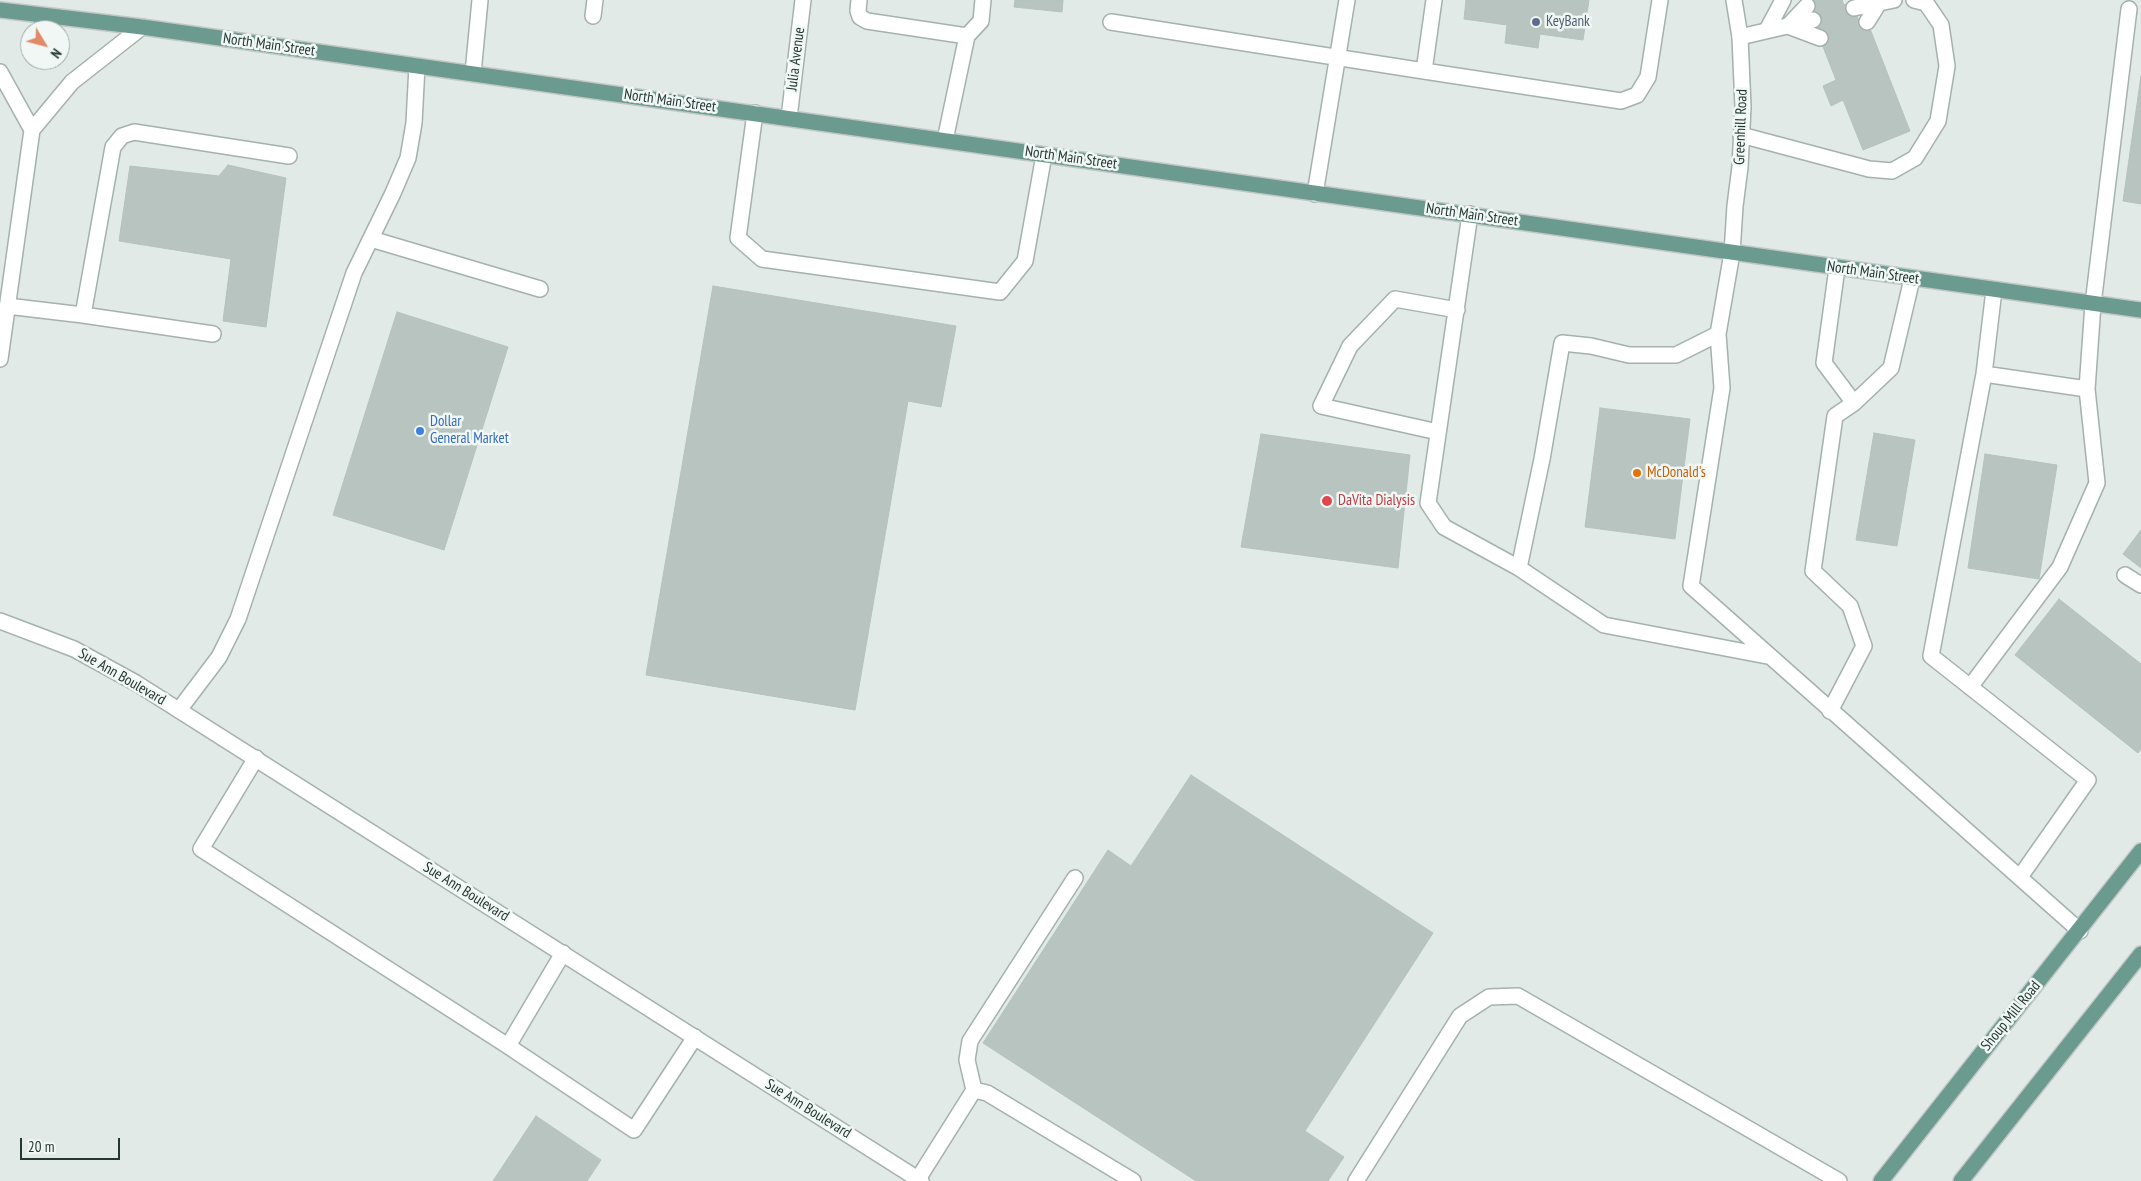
<!DOCTYPE html>
<style>
body{margin:0}
#map{position:relative;width:2141px;height:1181px;overflow:hidden;background:#e1eae6;font-family:"PT Sans Narrow",sans-serif}
canvas{display:block}
.north{position:absolute;left:20px;top:20px;width:50px;height:50px;box-sizing:border-box;background:#f1f7f4;border:1px solid #9faba7;border-radius:50%;rotate:127deg;font-size:14px;font-weight:700;line-height:20px;text-align:center;color:#243833}
.north::after{content:'';display:block;margin:auto;width:18px;height:22px;background:#e18968;clip-path:polygon(50% 0,100% 100%,50% 72%,0 100%)}
.scale{position:absolute;left:20px;top:1138px;width:100px;height:22px;box-sizing:border-box;border:2px solid #243833;border-top:0;padding-left:6px;font-size:15px;line-height:18px;white-space:nowrap;color:#243833;-webkit-text-stroke:4px #f1f7f4;paint-order:stroke}
</style>
<div id="map">
<canvas width="2141" height="1181"></canvas>
<div class="north">N</div>
<div class="scale">20 m</div>
</div>
<script>
const context = document.querySelector('canvas').getContext('2d');
context.lineJoin = 'round';
function fill(path, color) { context.fillStyle = color; context.fill(path, 'evenodd'); }
const poly = rows => new Path2D(rows.map(r => 'M' + r).join(''));
function strokePath(path, color, width, dash) { context.strokeStyle = color; context.lineWidth = width; context.lineCap = dash ? 'butt' : 'round'; context.setLineDash(dash || []); context.stroke(path); }
function drawText(font, color, halo, rows, align = 'center') {
  context.font = font + ' "PT Sans Narrow",sans-serif'; context.lineWidth = 5; context.setLineDash([]); context.textBaseline = 'middle'; context.strokeStyle = halo; context.fillStyle = color; for (const [text, x, y, turn = 0] of rows) {
    context.save(); context.translate(x, y); context.rotate((+turn || 0) * Math.PI / 180); context.textAlign = isNaN(turn) ? turn : align; if (halo) context.strokeText(text, 0, 0); context.fillText(text, 0, 0); context.restore();
  }
}
const building = poly([
 [1015,0,1063,0,1062,12,1014,7,1015,0],
 [1466,0,1589,0,1583,40,1540,34,1538,48,1505,43,1507,25,1464,19,1466,0],
 [1805,0,1842,0,1844,5,1852,2,1858,19,1865,16,1910,131,1863,150,1843,100,1831,106,1823,86,1836,80,1805,0],
 [2141,76,2141,204,2123,201,2141,76],
 [228,165,286,178,266,327,223,321,231,259,119,241,130,166,219,176,228,165],
 [713,286,956,326,941,407,908,401,855,710,646,675,713,286],
 [397,312,508,347,444,550,333,515,397,312],
 [1600,408,1690,419,1675,539,1585,527,1600,408],
 [1874,433,1915,440,1897,546,1856,540,1874,433],
 [1261,434,1410,455,1398,568,1241,547,1261,434],
 [1985,454,2057,465,2039,579,1968,568,1985,454],
 [2141,530,2141,568,2123,554,2141,530],
 [2059,599,2141,664,2141,749,2138,753,2015,655,2059,599],
 [1191,775,1433,933,1305,1131,1344,1157,1328,1181,1196,1181,983,1043,1108,850,1131,866,1191,775],
 [536,1116,601,1160,587,1181,493,1181,536,1116]
]);
const service = poly([
 [859,0,858,11,860,17,867,21,967,36],
 [1434,0,1424,71,1621,101,1637,95,1648,77,1660,0],
 [1854,8,1894,0],
 [593,16,595,0],
 [1111,22,1424,71],
 [1867,22,1879,3,1875,0],
 [1788,26,1820,38],
 [1788,26,1807,6],
 [1767,30,1783,0],
 [1740,37,1813,20],
 [0,72,32,130,72,82,142,27],
 [473,73,480,0],
 [755,113,738,238,762,259,1000,292,1025,261,1044,155],
 [1741,135,1869,169,1892,171,1915,158,1938,121,1947,66,1941,25,1926,3,1914,0],
 [945,140,967,36,981,21,983,0],
 [1315,194,1347,0],
 [1470,214,1428,503,1444,527,1519,568],
 [371,239,540,289],
 [1732,253,1718,334,1722,388,1691,586,2080,931],
 [1837,268,1824,363,1854,403,1891,368,1912,279],
 [1994,290,1984,374,2087,389,2093,304,2129,9],
 [7,306,83,315,113,147,122,136,134,132,289,156],
 [83,315,213,334],
 [1718,334,1676,355,1629,355,1591,346,1562,343,1542,459,1519,568,1604,625,1767,656],
 [0,359,32,130],
 [1984,374,1931,656,2088,780,2020,877],
 [1438,432,1321,406,1350,346,1395,299,1457,310],
 [2125,575,2141,585],
 [1970,687,2060,567,2097,483,2087,389],
 [179,710,219,657,238,619,354,273,393,193,408,158,414,123,417,66],
 [1830,711,1864,646,1850,606,1813,571,1835,416,1854,403],
 [256,758,201,849,508,1046],
 [563,953,508,1046,634,1130,695,1037],
 [974,1090,967,1060,970,1041,1075,878],
 [918,1179,974,1090,987,1093,1133,1181],
 [1356,1181,1460,1016,1489,997,1518,996,1839,1181]
]);
const minor = poly([
 [1732,253,1735,206,1740,167,1743,107,1740,37,1734,0]
]);
const tertiary = poly([
 [789,118,803,0],
 [0,621,74,649,136,683,921,1181]
]);
const primary = poly([
 [0,10,142,27,2141,310],
 [1881,1181,2141,851],
 [1961,1181,2141,954]
]);
const markers = [
 [1536,22,5,"#5c6f8a"],
 [420,431,5,"#3f7fe0"],
 [1637,473,5,"#e8710a"],
 [1327,501,6,"#e0444e"]
];
const serviceNames = [
 ["KeyBank",1546,22]
];
const streetNames = [
 ["North Main Street",269,45,8],
 ["Julia Avenue",796,59,-83],
 ["North Main Street",670,101,8],
 ["Greenhill Road",1741,127,-88],
 ["North Main Street",1071,158,8],
 ["North Main Street",1472,215,8],
 ["North Main Street",1873,273,8],
 ["Sue Ann Boulevard",122,677,30],
 ["Sue Ann Boulevard",466,892,32],
 ["Shoup Mill Road",2011,1016,-51],
 ["Sue Ann Boulevard",808,1109,32]
];
const shopNames = [
 ["Dollar",430,422],
 ["General Market",430,439]
];
const foodNames = [
 ["McDonald's",1647,473]
];
const healthNames = [
 ["DaVita Dialysis",1338,501]
];
fill(building, '#b7c4bf');
strokePath(building, '#b4c3bd', 1);
strokePath(service, '#a5b1ad', 18);
strokePath(minor, '#a5b1ad', 18);
strokePath(tertiary, '#a5b1ad', 18);
strokePath(primary, '#c2c7c6', 18);
strokePath(service, '#fff', 15);
strokePath(minor, '#fff', 15);
strokePath(tertiary, '#fff', 15);
strokePath(primary, '#6b9a8f', 15);
for (const [x, y, r, color] of markers) { const dot = new Path2D(); dot.arc(x, y, r, 0, 2 * Math.PI); context.fillStyle = color; context.fill(dot); strokePath(dot, '#f1f7f4', 2); }
drawText('15px', '#4e5e75', '#f1f7f4', serviceNames, 'left');
drawText('15px', '#243833', '#f1f7f4', streetNames);
drawText('15px', '#366cbe', '#f1f7f4', shopNames, 'left');
drawText('15px', '#c56008', '#f1f7f4', foodNames, 'left');
drawText('15px', '#be3a42', '#f1f7f4', healthNames, 'left');
</script>
